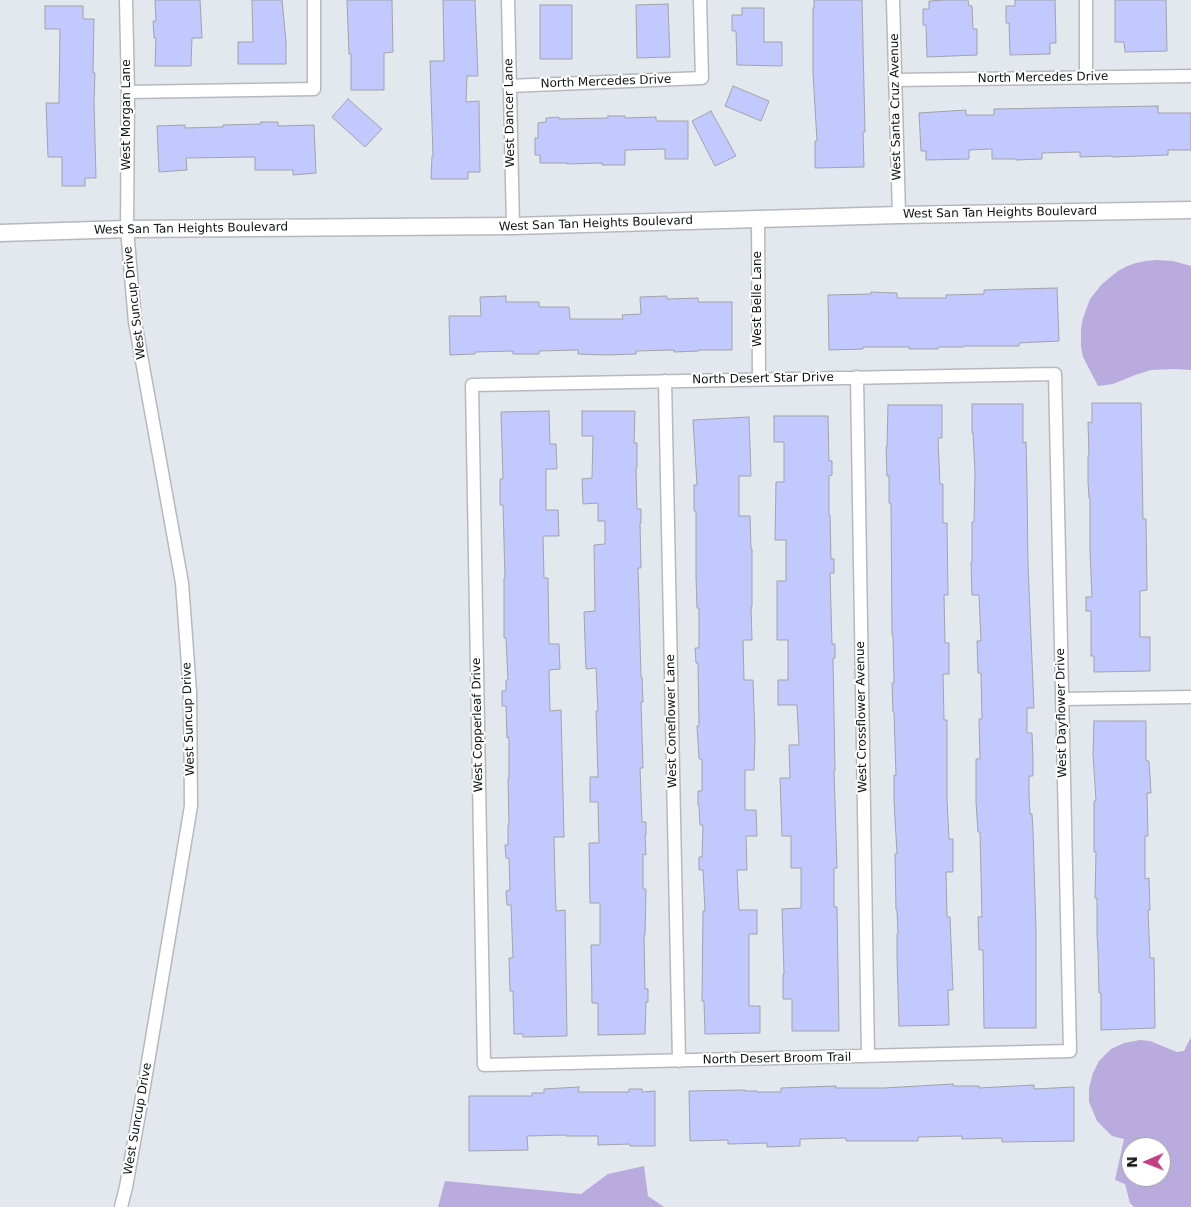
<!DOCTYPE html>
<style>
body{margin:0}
#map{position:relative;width:1191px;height:1207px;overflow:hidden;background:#e3e7ee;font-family:"DejaVu Sans",sans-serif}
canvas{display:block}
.north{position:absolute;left:1121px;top:1137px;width:50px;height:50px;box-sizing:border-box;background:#fff;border:1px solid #9fa0a1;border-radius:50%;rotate:269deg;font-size:14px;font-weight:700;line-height:20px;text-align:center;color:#101113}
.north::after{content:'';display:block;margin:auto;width:18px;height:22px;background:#c43f82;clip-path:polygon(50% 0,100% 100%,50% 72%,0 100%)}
</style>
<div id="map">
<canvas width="1191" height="1207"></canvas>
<div class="north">N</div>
</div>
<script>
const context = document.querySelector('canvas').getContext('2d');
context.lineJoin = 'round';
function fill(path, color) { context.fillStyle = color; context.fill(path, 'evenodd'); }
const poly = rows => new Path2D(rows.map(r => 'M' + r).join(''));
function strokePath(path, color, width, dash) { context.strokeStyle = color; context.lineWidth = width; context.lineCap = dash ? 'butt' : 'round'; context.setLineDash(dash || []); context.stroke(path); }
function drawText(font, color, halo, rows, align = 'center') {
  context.font = font + ' "DejaVu Sans",sans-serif'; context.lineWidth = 4; context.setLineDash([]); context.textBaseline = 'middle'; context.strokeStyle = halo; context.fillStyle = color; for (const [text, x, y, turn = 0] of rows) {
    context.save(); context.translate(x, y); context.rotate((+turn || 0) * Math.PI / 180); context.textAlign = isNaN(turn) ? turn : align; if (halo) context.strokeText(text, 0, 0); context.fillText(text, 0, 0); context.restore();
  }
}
const green = poly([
 [1156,260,1173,261,1191,266,1191,370,1175,369,1151,370,1135,375,1113,384,1098,386,1083,357,1081,347,1081,328,1083,318,1090,299,1102,284,1118,271,1127,266,1136,263,1146,261],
 [1191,1037,1191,1207,1134,1207,1130,1203,1125,1184,1115,1180,1124,1139,1112,1136,1097,1121,1089,1102,1089,1088,1093,1073,1099,1061,1111,1049,1124,1043,1140,1040,1150,1041,1177,1052,1184,1051],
 [1131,1147,1161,1147,1161,1177,1131,1177],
 [644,1166,648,1196,664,1207,438,1207,445,1181,581,1194,608,1174]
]);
const building = poly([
 [155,0,200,0,202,38,192,38,191,66,155,66,156,38,154,38,153,21,156,21,155,0],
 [252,0,282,0,286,42,286,64,238,64,238,42,253,42,252,0],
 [347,0,392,0,393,52,384,53,384,90,351,90,351,54,349,54,347,0],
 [443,0,475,0,478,76,467,76,466,102,479,101,480,172,468,172,468,179,431,179,432,156,433,156,430,61,444,61,443,0],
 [814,0,862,0,865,132,863,132,864,167,815,168,815,141,817,141,813,73,813,8,814,8,814,0],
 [945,0,968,0,969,6,972,6,973,29,977,29,977,55,927,57,926,25,923,25,923,9,929,9,929,1,945,0],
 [1015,0,1055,0,1056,43,1050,43,1050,54,1010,55,1009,23,1006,23,1006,6,1015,6,1015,0],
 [1115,0,1166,0,1167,51,1125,52,1124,42,1115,42,1115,0],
 [668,4,670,57,637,58,636,5,668,4],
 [540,5,572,5,572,59,540,59,540,5],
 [45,6,83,6,83,19,94,19,93,73,95,73,94,102,96,178,85,178,85,186,62,186,62,157,48,157,46,103,59,103,60,29,45,29,45,6],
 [742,8,764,8,764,42,782,42,782,66,737,65,736,31,732,31,732,15,742,15,742,8],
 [733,86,769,101,761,121,725,106,733,86],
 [348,99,382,129,365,147,332,117,348,99],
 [1158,106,1158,113,1191,113,1191,150,1168,150,1168,155,1112,157,1112,156,1080,157,1080,152,1042,153,1042,159,1016,160,1016,159,992,159,992,149,969,150,969,159,926,160,926,151,921,151,919,113,966,110,966,115,994,115,994,109,1158,106],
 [711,111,736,156,715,166,692,121,711,111],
 [608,116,625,116,625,118,656,117,656,121,688,121,688,159,665,159,665,149,625,150,625,165,602,165,602,163,567,164,567,163,540,163,540,155,535,155,535,138,538,138,538,123,546,122,546,118,559,117,559,119,608,118,608,116],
 [261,122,278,122,278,126,314,125,316,173,293,175,293,170,255,170,255,157,186,158,187,170,159,172,157,126,185,125,185,128,223,127,223,125,261,124,261,122],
 [1057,288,1059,341,1019,343,1019,346,964,346,964,347,938,347,938,349,909,349,909,347,863,347,863,349,829,350,828,295,871,294,871,292,897,293,897,298,946,298,946,295,984,294,984,290,1057,288],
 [506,296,506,302,539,302,539,307,569,307,570,319,623,319,622,315,641,314,640,297,667,296,667,299,698,298,698,302,732,302,732,350,699,350,699,351,674,352,674,350,636,351,636,354,606,355,578,354,578,350,539,351,539,354,513,354,513,351,475,352,475,354,450,355,449,316,481,316,480,297,506,296],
 [1092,403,1141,403,1143,519,1146,519,1147,590,1140,591,1140,637,1150,637,1150,671,1094,672,1094,656,1091,656,1091,611,1086,611,1086,597,1092,597,1090,551,1090,498,1089,498,1088,481,1088,456,1089,456,1088,422,1092,423,1092,403],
 [972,404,1023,404,1023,443,1026,442,1027,484,1028,565,1034,708,1027,708,1027,733,1032,733,1033,759,1033,776,1029,776,1029,794,1030,814,1032,814,1033,830,1036,930,1036,1028,984,1028,983,950,979,950,978,917,982,917,980,832,978,832,976,802,976,759,980,759,979,719,982,719,981,673,978,673,977,641,981,641,979,595,972,595,971,562,972,562,972,522,974,522,975,473,973,433,972,433,972,404],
 [888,405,942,405,942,438,938,438,940,484,943,484,943,523,947,523,948,595,944,595,945,643,949,643,949,674,943,674,944,720,947,720,947,799,949,839,953,839,953,872,946,872,947,917,950,917,953,990,948,990,949,1025,899,1026,897,957,897,934,898,934,897,910,896,910,895,854,897,854,894,801,894,775,896,776,894,712,893,712,892,683,894,683,893,635,892,635,891,503,889,503,889,476,887,476,886,447,887,447,888,405],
 [549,411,550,444,556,444,557,469,546,469,546,510,558,510,559,536,543,536,544,578,548,578,549,644,559,644,560,669,549,670,550,711,561,710,564,837,554,837,555,881,556,911,565,910,567,1036,523,1037,523,1034,514,1034,513,991,510,991,509,958,513,958,511,905,507,905,506,891,510,890,509,858,506,858,505,845,508,845,508,825,509,825,508,778,509,778,509,737,507,738,506,706,502,706,502,691,506,691,506,680,508,680,506,638,504,638,504,578,505,578,503,505,500,505,500,479,503,479,501,412,549,411],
 [582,411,635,411,634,443,637,443,637,468,636,468,637,509,641,509,641,523,640,523,641,568,638,568,639,601,641,677,642,677,643,702,641,702,643,768,640,768,642,822,646,822,646,835,645,835,646,855,643,854,643,889,646,889,645,935,644,935,645,989,648,989,648,1002,646,1002,645,1034,598,1035,598,1003,592,1003,591,945,600,945,600,903,590,903,589,843,599,843,598,802,590,802,590,777,598,777,596,711,598,711,596,668,586,669,584,612,595,611,594,545,605,544,605,521,598,521,598,503,583,504,582,479,592,478,593,436,582,436,582,411],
 [774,416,828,416,829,461,832,461,832,475,829,476,829,515,830,515,831,559,834,559,834,573,830,573,832,644,835,644,835,658,833,658,835,770,834,770,837,868,834,868,834,907,837,907,839,1031,792,1031,792,999,783,999,783,974,784,974,782,909,801,908,801,868,791,868,791,836,782,836,780,778,790,778,789,745,799,745,797,705,778,705,778,680,788,680,788,640,777,640,777,581,786,581,786,540,775,540,776,482,784,482,784,442,774,442,774,416],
 [749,417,751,476,739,476,739,516,750,516,751,549,752,549,752,607,751,607,752,640,743,640,744,680,753,680,755,739,754,770,745,770,745,810,756,810,757,836,746,836,747,870,737,870,739,910,757,910,757,934,749,934,749,1006,760,1006,760,1033,705,1034,704,1001,702,1001,703,911,705,911,703,870,699,870,699,857,702,857,703,825,700,825,699,805,698,805,698,791,702,791,702,759,699,759,697,726,699,726,698,663,696,663,695,648,699,648,699,608,697,608,696,576,696,511,694,511,694,485,697,485,693,420,749,417],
 [1094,721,1146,721,1146,761,1149,761,1151,793,1147,793,1148,836,1145,836,1145,879,1149,878,1150,910,1148,910,1150,958,1154,958,1155,1028,1101,1030,1101,993,1099,993,1098,952,1097,935,1097,898,1095,898,1096,852,1094,852,1094,801,1096,801,1093,754,1094,721],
 [953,1084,953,1086,979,1086,979,1088,1034,1085,1034,1089,1074,1087,1074,1141,1002,1142,1002,1138,962,1139,962,1136,918,1137,918,1141,846,1141,846,1138,800,1139,800,1146,767,1147,767,1143,728,1144,728,1140,690,1141,689,1091,745,1090,745,1091,757,1091,757,1092,781,1092,781,1088,807,1087,836,1086,836,1088,884,1088,953,1084],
 [579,1087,578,1092,629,1092,629,1089,642,1089,642,1092,655,1091,655,1146,630,1146,630,1144,598,1145,598,1136,566,1136,566,1135,527,1136,528,1150,469,1151,469,1096,532,1096,532,1093,544,1093,544,1089,579,1087]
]);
const minor = poly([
 [508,0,513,226],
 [893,0,899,215],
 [1086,0,1086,78],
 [895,80,1191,76],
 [509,86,702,78,700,0],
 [128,92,314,89,314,0],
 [758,219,759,379],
 [1055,374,1070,1051,484,1065,472,385,1055,374],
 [857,377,868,1056],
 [665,381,679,1061],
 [1062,699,1191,697],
 [121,1207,126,1187,144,1086,191,806,190,692,182,583,135,322,127,229,128,92,126,0]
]);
const tertiary = poly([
 [0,233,127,229,513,226,899,215,1191,210]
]);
const streetNames = [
 ["North Mercedes Drive",1043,78,-1],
 ["North Mercedes Drive",606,82,-2],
 ["West Santa Cruz Avenue",896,107,-91],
 ["West Dancer Lane",510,113,-91],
 ["West Morgan Lane",127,115,-90],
 ["West San Tan Heights Boulevard",1000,213,-1],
 ["West San Tan Heights Boulevard",596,224,-2],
 ["West San Tan Heights Boulevard",191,229,-1],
 ["West Belle Lane",758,299,-90],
 ["West Suncup Drive",135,303,-97],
 ["North Desert Star Drive",763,379,-1],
 ["West Dayflower Drive",1062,713,-91],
 ["West Crossflower Avenue",862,717,-91],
 ["West Suncup Drive",189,719,-92],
 ["West Coneflower Lane",672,721,-91],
 ["West Copperleaf Drive",478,725,-91],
 ["North Desert Broom Trail",777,1059,-1],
 ["West Suncup Drive",138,1119,-80]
];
fill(green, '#b9abde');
fill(building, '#c1c9fe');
strokePath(building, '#a2a3aa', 1);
strokePath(minor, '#b5b9bf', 15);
strokePath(tertiary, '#b5b9bf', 19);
strokePath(minor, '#fff', 12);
strokePath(tertiary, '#fff', 16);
drawText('12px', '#101113', '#fff', streetNames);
</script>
